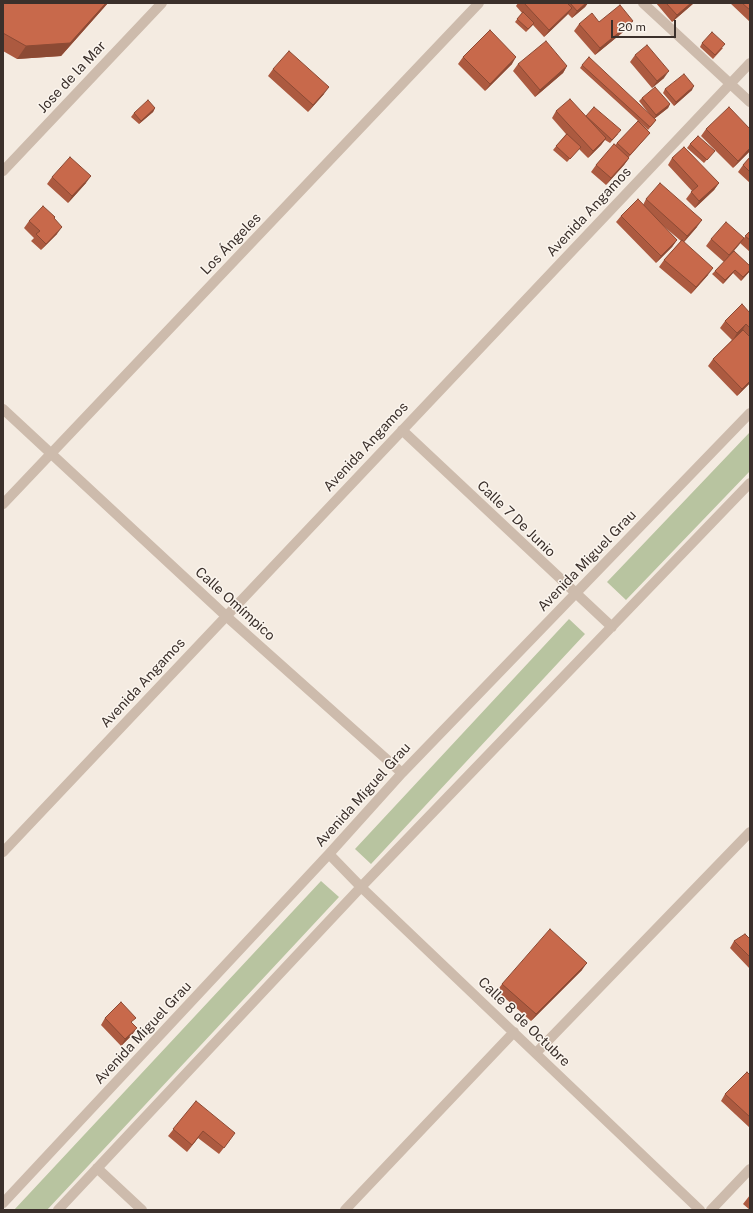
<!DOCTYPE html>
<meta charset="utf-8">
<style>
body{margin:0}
#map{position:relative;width:753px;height:1213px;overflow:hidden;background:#f4ebe1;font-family:"Public Sans",sans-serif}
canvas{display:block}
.frame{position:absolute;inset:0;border:4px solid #3b302b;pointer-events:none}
.scale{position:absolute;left:611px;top:20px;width:65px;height:18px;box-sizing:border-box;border:2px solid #3b302b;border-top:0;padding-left:5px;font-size:12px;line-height:14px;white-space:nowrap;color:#3b302b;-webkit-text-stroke:3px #fbf5ee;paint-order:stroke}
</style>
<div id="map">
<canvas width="753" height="1213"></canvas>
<div class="frame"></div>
<div class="scale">20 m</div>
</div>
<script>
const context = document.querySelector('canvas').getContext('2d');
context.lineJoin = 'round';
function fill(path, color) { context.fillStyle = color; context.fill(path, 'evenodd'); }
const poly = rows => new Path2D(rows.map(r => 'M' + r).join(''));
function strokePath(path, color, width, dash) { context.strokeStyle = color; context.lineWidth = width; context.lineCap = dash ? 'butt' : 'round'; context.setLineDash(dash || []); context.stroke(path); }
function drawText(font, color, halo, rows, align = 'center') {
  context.font = font + ' "Public Sans",sans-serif'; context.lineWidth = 3; context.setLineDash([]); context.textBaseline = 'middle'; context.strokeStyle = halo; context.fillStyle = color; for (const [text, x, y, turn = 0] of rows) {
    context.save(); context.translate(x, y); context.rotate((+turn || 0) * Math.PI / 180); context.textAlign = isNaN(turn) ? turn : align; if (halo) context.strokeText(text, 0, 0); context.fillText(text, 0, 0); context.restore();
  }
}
const green = poly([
 [750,432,750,471,626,600,607,582],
 [569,619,585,634,371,864,355,849],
 [321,881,339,897,47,1210,14,1210]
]);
const minor = poly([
 [643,3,750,102],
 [3,171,162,3],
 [3,409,226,616,402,773],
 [402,430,612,627],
 [3,504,479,3],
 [3,852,750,63],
 [329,854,361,887,700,1210],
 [536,1053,750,832],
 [97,1168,142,1210],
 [3,1203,329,854,402,773,750,413],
 [58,1210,361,887,750,483],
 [345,1210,514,1032],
 [711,1210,750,1169]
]);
const wall = poly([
 [3,3,108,3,61,56,17,59,3,51],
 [518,3,588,3,585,7,572,18,568,14,544,37,533,25,526,32,515,22,522,13,516,6],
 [656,3,694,3,672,22],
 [730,3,750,3,750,22],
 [633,21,628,28,595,55,574,31,579,24,599,22],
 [702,43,723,48,713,59,700,47],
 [635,55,664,78,652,88,630,62],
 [463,57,512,64,485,91,458,64],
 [518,64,567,66,563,73,535,97,513,71],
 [582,65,650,115,639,101,642,98,670,104,668,108,654,119,656,120,648,130,580,68],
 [273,69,324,94,308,112,268,76],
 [665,89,692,90,674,106,663,93],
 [155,108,153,112,139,124,131,117,134,113],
 [556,111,586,116,618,134,610,143,605,140,601,145,588,158,579,149,567,162,553,150,566,134,552,118],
 [706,129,750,129,750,151,733,168,701,136],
 [647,136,629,157,629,158,624,165,606,185,591,172,596,165,617,143],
 [690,144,712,154,704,163,687,148],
 [750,157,750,183,738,172,743,165],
 [672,158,719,183,714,190,695,208,686,199,692,191,668,165],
 [52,177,86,183,68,203,47,184],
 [646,199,697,227,684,242,708,275,691,294,659,267,664,260,681,241,661,224,677,240,672,247,656,263,616,222,621,216,643,205],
 [54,218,57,234,41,250,31,241,34,238,24,228,29,221],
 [750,231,750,252,740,243,728,257,750,266,750,271,741,281,733,273,723,284,712,274,724,262,706,246,711,239,744,238],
 [750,313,750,383,737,396,708,366,713,359,732,340,720,328,725,321],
 [750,939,750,969,730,948,734,941],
 [582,970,531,1021,497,991,502,984],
 [105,1018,132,1035,121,1046,101,1025],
 [750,1075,750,1128,721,1101,725,1094],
 [196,1101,230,1140,219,1154,198,1138,187,1152,168,1136],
 [750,1195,750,1210,743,1204]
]);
const shadedWall = poly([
 [106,3,108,3,61,56,17,59,26,46],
 [586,3,588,3,585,7,572,18,577,11],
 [691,3,694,3,672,22,677,15],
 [572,8,567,15,544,37,549,30],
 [633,21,628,28,595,55,600,48],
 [516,57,512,64,485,91,490,84],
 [567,66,563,73,535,97,540,90],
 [669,71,664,78,652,88,657,81],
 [694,86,692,90,674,106,676,102],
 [329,87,324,94,308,112,313,105],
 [670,104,668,108,654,119,656,115],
 [155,108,153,112,139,124,141,121],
 [606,138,601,145,588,158,593,151],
 [750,148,750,151,733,168,738,161],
 [629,158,624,165,606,185,611,178],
 [91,176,86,183,68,203,72,196],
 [719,183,714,190,695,208,699,201],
 [702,220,697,227,683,243,687,236],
 [62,227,57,234,41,250,46,244],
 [744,238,739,245,724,262,729,255],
 [677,240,672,247,656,263,661,256],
 [713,268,708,275,691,294,696,287],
 [735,270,733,273,723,284,725,280],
 [750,270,750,271,741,281,743,277],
 [746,324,742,331,733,340,737,333],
 [750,381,750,383,737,396,742,389],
 [587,963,582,970,531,1021,536,1014],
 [137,1028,132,1035,121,1046,125,1039],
 [203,1131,198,1138,187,1152,192,1145]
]);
const building = poly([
 [3,3,106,3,70,43,26,46,3,33,3,3],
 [524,3,567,3,572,8,549,30,524,3],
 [570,3,586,3,577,11,570,3],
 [666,3,691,3,677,15,666,3],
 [742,3,750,3,750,10,742,3],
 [620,5,633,21,600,48,579,24,592,13,599,22,620,5],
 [523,12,534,23,528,29,517,19,523,12],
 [490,30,516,57,490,84,463,57,490,30],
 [712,32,725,44,715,55,702,43,712,32],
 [546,41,567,66,540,90,518,64,546,41],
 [647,45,669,71,657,81,635,55,647,45],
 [289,51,329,87,313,105,273,69,289,51],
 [589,57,656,120,650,127,582,65,589,57],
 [684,74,694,86,676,102,665,89,684,74],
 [655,87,670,104,656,115,642,98,655,87],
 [570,99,606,138,593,151,556,111,570,99],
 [148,100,155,108,141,121,134,113,148,100],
 [594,107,621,130,612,140,586,116,594,107],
 [729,107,750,129,750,148,738,161,706,129,729,107],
 [638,121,650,133,630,155,617,143,638,121],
 [567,134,581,147,570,159,556,146,567,134],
 [698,136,715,151,707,160,690,144,698,136],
 [614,144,629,158,611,178,596,165,614,144],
 [684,147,719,183,699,201,691,192,698,186,672,158,684,147],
 [70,157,91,176,72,196,52,177,70,157],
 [750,157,750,172,743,165,750,157],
 [660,183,702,220,687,236,646,199,660,183],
 [638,199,677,240,661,256,621,216,638,199],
 [43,206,55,217,54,218,62,227,46,244,36,234,40,231,29,221,43,206],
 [726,222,744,238,729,255,711,239,726,222],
 [750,231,750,240,745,236,750,231],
 [682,240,713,268,696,287,664,260,682,240],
 [734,251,750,266,750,270,743,277,735,270,725,280,715,271,734,251],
 [742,304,750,313,750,328,746,324,737,333,725,321,742,304],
 [743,330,750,337,750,381,742,389,713,359,743,330],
 [550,929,587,963,536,1014,502,984,550,929],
 [745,934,750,939,750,957,734,941,745,934],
 [121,1002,136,1018,131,1022,137,1028,125,1039,105,1018,121,1002],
 [747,1072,750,1075,750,1117,725,1094,747,1072],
 [196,1101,235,1133,224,1148,203,1131,192,1145,173,1129,196,1101]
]);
const streetNames = [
 ["Jose de la Mar",72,77,-47],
 ["Avenida Angamos",589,212,-47],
 ["Los Ángeles",231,244,-46],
 ["Avenida Angamos",366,447,-47],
 ["Calle 7 De Junio",516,519,44],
 ["Avenida Miguel Grau",587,561,-46],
 ["Calle Omímpico",235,604,42],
 ["Avenida Angamos",143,683,-47],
 ["Avenida Miguel Grau",363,795,-48],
 ["Calle 8 de Octubre",524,1022,44],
 ["Avenida Miguel Grau",143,1033,-47]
];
fill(green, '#b8c4a0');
strokePath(minor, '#cdbbac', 10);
fill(wall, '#ac5a40');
fill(shadedWall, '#8c4a34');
fill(building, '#c8694b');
strokePath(building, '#8c4a34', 1);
drawText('14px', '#3b302b', '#fbf5ee', streetNames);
</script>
